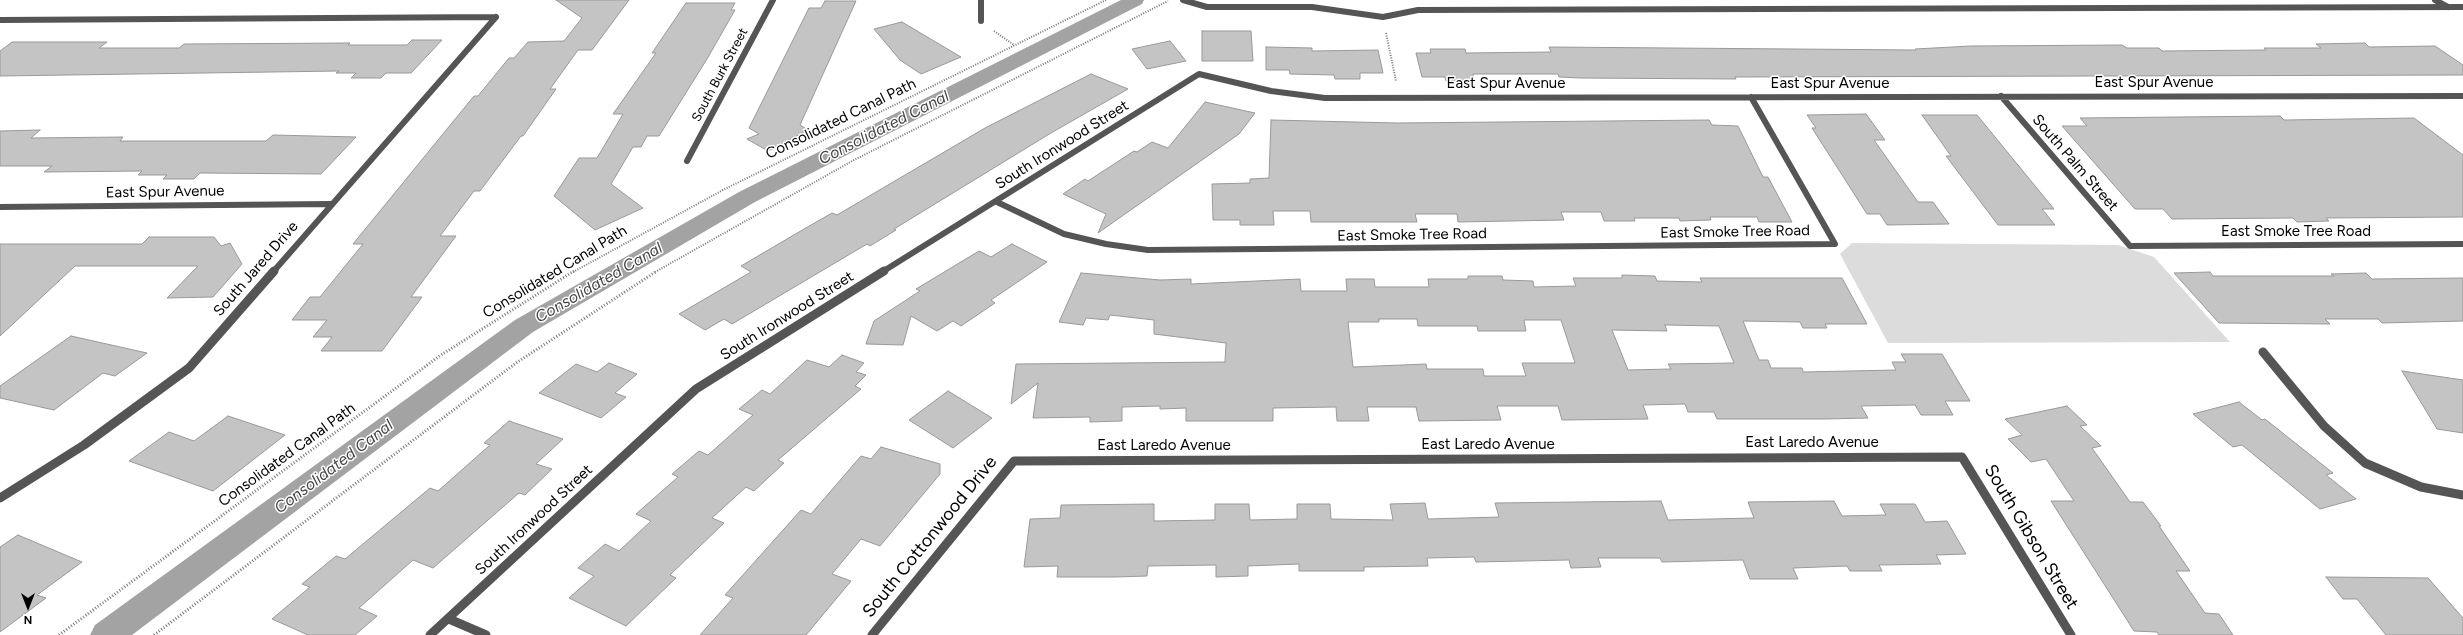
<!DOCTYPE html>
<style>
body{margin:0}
#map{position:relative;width:2463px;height:635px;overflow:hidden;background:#fff;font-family:Figtree,sans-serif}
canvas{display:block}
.north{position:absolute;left:8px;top:587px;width:40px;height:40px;-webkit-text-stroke:3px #fff;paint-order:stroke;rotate:180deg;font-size:11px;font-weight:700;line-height:16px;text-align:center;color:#000}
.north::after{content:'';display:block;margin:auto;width:14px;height:18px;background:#000;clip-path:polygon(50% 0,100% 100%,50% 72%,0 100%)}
</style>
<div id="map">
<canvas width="2463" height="635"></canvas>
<div class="north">N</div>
</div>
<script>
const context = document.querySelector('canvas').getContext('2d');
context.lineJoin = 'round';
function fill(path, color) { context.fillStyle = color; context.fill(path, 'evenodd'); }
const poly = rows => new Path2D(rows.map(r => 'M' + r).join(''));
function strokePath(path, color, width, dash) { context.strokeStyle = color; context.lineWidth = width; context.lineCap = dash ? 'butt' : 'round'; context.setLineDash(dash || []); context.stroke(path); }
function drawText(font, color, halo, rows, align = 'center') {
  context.font = font + ' Figtree,sans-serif'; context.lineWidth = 3; context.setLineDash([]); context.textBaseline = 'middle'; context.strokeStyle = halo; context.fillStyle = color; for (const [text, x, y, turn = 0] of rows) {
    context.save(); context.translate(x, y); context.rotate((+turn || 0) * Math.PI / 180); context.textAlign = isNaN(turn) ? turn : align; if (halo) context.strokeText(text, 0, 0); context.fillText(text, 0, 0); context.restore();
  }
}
const green = poly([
 [1852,243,2118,245,2154,257,2230,342,1888,343,1840,254]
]);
const canal = poly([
 [1121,0,1144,0,1142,4,755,202,533,332,132,635,90,635,95,625,515,320,739,192,1121,0]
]);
const building = poly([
 [556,0,629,0,592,50,578,50,550,89,556,89,523,136,521,136,480,191,474,191,440,236,456,236,411,297,422,297,382,351,321,351,332,337,313,337,327,320,292,320,310,297,320,297,363,244,353,244,474,96,478,96,509,58,514,58,528,42,564,41,582,18,556,0],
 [825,1,856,1,800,125,808,130,768,151,747,139,759,134,749,128,809,8,821,8,825,1],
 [686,3,735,3,731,10,735,10,707,59,659,136,647,136,641,147,633,147,611,184,643,208,595,230,554,196,579,158,597,158,623,114,613,114,656,53,652,53,686,3],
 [902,22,961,57,921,74,900,60,874,29,902,22],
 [1202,31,1251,31,1253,61,1202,61,1202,31],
 [412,40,442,40,411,73,386,73,381,78,351,78,356,73,336,73,339,71,0,76,0,51,12,42,107,42,99,48,179,48,184,44,350,43,348,45,407,45,412,40],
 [1170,41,1186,61,1147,69,1132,49,1170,41],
 [2365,43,2369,47,2435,46,2463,65,2463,75,1735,77,1736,79,1580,78,1559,77,1558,74,1473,74,1474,80,1446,81,1445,77,1422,77,1416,53,1431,53,1430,49,1465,49,1466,53,1551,52,1549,47,1916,50,1915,49,1971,46,2122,45,2127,48,2159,48,2162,51,2266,50,2264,48,2321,48,2316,44,2365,43],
 [1266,47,1312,48,1312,51,1378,50,1383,73,1360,73,1360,79,1335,79,1334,75,1290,74,1289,70,1266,70,1266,47],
 [1091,74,1128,89,1051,133,894,229,896,230,870,246,867,244,732,324,724,319,705,330,679,314,751,272,741,266,804,229,832,213,837,215,985,128,1091,74],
 [1205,102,1255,113,1239,134,1098,233,1106,214,1063,194,1085,179,1088,181,1134,151,1137,152,1152,142,1168,148,1205,102],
 [1866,114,1885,140,1874,140,1918,202,1933,202,1949,224,1887,225,1880,214,1867,214,1812,128,1816,128,1807,115,1866,114],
 [1922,115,1977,115,2054,209,2042,209,2055,225,1998,225,1946,156,1951,156,1922,115],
 [2280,116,2284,120,2414,118,2463,155,2463,217,2326,218,2329,221,2297,222,2293,218,2172,219,2163,209,2135,209,2062,126,2087,126,2080,118,2280,116],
 [1271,120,1397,123,1709,120,1712,125,1738,126,1763,177,1768,177,1792,222,1759,222,1757,217,1710,217,1711,220,1680,221,1679,218,1634,218,1635,221,1604,221,1601,212,1561,212,1564,220,1458,222,1457,214,1415,214,1417,222,1311,222,1310,211,1273,211,1274,225,1240,225,1240,220,1213,220,1212,184,1250,183,1250,179,1269,178,1271,120],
 [40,130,31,138,123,137,120,141,266,141,273,135,356,137,321,174,200,173,194,179,163,179,167,175,138,175,142,171,44,172,52,166,0,166,0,131,40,130],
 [149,237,214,237,221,246,230,243,242,264,213,297,167,298,198,266,75,266,0,336,0,244,142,244,149,237],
 [1012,244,1047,262,991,300,995,303,961,326,953,321,937,331,911,316,903,345,866,344,874,321,920,291,916,289,979,251,991,257,1012,244],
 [2210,272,2213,276,2334,276,2331,274,2366,273,2372,279,2463,278,2463,321,2382,323,2378,319,2325,319,2330,324,2219,323,2174,273,2210,272],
 [1081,273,1160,280,1191,279,1191,284,1300,279,1301,291,1347,291,1346,279,1374,279,1375,287,1429,287,1428,279,1468,279,1468,276,1502,276,1503,280,1533,281,1534,287,1576,286,1573,278,1622,278,1622,275,1655,276,1657,281,1702,282,1700,278,1842,278,1867,324,1825,324,1827,328,1803,328,1800,322,1743,321,1759,360,1768,360,1771,368,1802,368,1803,372,1896,370,1892,362,1906,362,1901,354,1942,354,1970,401,1945,401,1953,415,1921,415,1915,405,1861,406,1868,418,1825,419,1717,419,1714,412,1688,412,1685,404,1643,405,1648,419,1562,420,1558,406,1497,406,1501,420,1419,421,1416,407,1367,407,1369,421,1337,421,1336,407,1273,408,1273,421,1186,421,1186,408,1160,409,1160,406,1122,407,1122,421,1090,422,1090,417,1033,418,1038,383,1011,404,1016,364,1225,362,1226,343,1154,334,1154,320,1110,315,1108,320,1086,318,1083,325,1059,322,1081,273],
 [1379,319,1417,319,1418,326,1477,326,1478,331,1526,331,1524,320,1561,320,1575,363,1522,363,1526,376,1484,376,1483,369,1427,369,1426,364,1353,367,1348,322,1379,322,1379,319],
 [1665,325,1719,326,1734,363,1668,364,1671,369,1628,370,1612,330,1667,331,1665,325],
 [71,336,147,353,115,376,103,373,54,410,0,398,0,386,71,336],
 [842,355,864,363,856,372,866,375,855,386,861,389,778,460,784,463,754,491,746,487,712,518,724,523,670,575,676,578,626,626,569,598,594,576,578,568,605,544,619,551,651,521,636,514,678,477,672,474,699,451,708,455,753,415,739,409,762,390,770,394,807,360,829,367,842,355],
 [609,363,637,374,615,393,626,397,601,418,539,393,576,364,597,372,609,363],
 [2402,371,2463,380,2463,433,2437,429,2402,371],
 [948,391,992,418,953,448,909,420,948,391],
 [2239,402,2262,420,2265,419,2333,473,2326,475,2356,499,2320,509,2242,445,2233,447,2193,414,2239,402],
 [2067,406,2087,425,2080,426,2101,446,2092,448,2130,502,2143,502,2161,526,2159,526,2190,571,2176,571,2205,613,2219,614,2233,635,2159,635,2157,632,2134,631,2051,501,2074,501,2046,459,2031,462,2008,439,2022,435,2005,419,2067,406],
 [228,416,285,435,213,491,129,461,169,432,194,441,228,416],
 [509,421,563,439,536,464,552,469,525,495,519,493,433,568,413,560,359,608,377,616,355,635,308,635,272,619,310,587,302,584,336,556,345,559,430,488,438,491,490,445,484,443,509,421],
 [881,447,940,464,940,474,880,546,861,539,832,574,851,581,806,635,700,635,733,598,725,595,801,510,811,514,861,456,871,459,881,447],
 [1661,501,1668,520,1754,518,1748,502,1834,501,1842,516,1886,515,1880,504,1915,504,1925,522,1947,521,1966,554,1936,555,1941,564,1879,565,1882,571,1850,571,1847,566,1793,568,1798,579,1750,579,1743,560,1662,562,1660,558,1598,558,1601,567,1571,568,1569,560,1476,562,1474,557,1427,558,1428,566,1364,567,1364,571,1299,571,1299,564,1248,566,1248,576,1216,577,1216,565,1148,566,1147,576,1115,577,1057,577,1058,566,1024,567,1030,519,1060,518,1061,505,1154,504,1154,521,1215,520,1215,504,1249,504,1250,520,1297,519,1297,504,1330,504,1331,519,1393,520,1390,504,1425,503,1428,519,1499,517,1495,503,1661,501],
 [18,535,82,562,37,595,46,598,0,632,0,547,18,535],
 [2326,577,2428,578,2463,618,2463,635,2386,635,2357,599,2343,599,2326,577]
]);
const pathFar1 = poly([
 [994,31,1014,45],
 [1386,33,1396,81],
 [573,272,723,190,1106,0],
 [655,272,854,160,1168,1]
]);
const path = poly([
 [59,635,441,355,574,271],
 [154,635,516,363,657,271]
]);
const serviceFar1 = poly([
 [2435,0,2448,7]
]);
const service = poly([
 [2263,352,2324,426,2365,463,2421,487,2463,495]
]);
const minorFar1 = poly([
 [981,0,981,21],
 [1183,0,1207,7,1312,7,1383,17,1418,10,2463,7],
 [0,20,496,17],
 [2001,96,2130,246,2463,244],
 [687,161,773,0],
 [997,202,1064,234,1106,244,1148,250,1835,244,1751,97],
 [0,207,331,204],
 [273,272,496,17],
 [882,272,1199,74,1271,91,1325,98,2463,96]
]);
const minor = poly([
 [0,498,84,445,189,368,274,271],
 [449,619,486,635],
 [430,635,696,389,884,271],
 [872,635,1014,461,1962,457,2071,635]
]);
const farStreetnames = [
 ["South Burk Street",720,75,-62]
];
const streetNames = [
 ["East Spur Avenue",2154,83],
 ["East Spur Avenue",1506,84],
 ["East Spur Avenue",1830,84],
 ["Consolidated Canal Path",841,119,-26],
 ["South Ironwood Street",1062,145,-32],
 ["South Palm Street",2075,163,49],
 ["East Spur Avenue",165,192,-1],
 ["East Smoke Tree Road",1735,232,-1],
 ["East Smoke Tree Road",2296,232],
 ["East Smoke Tree Road",1412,235,-1],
 ["South Jared Drive",256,269,-49],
 ["Consolidated Canal Path",555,272,-31],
 ["South Ironwood Street",787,316,-32],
 ["East Laredo Avenue",1812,443],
 ["East Laredo Avenue",1488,445],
 ["East Laredo Avenue",1164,446],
 ["Consolidated Canal Path",287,455,-36],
 ["South Ironwood Street",534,520,-43]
];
const waterNames = [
 ["Consolidated Canal",884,128,-27],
 ["Consolidated Canal",599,283,-30],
 ["Consolidated Canal",334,467,-37]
];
const nearStreetnames = [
 ["South Cottonwood Drive",930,537,-51],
 ["South Gibson Street",2031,537,59]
];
fill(green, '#dcdcdc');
fill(canal, '#a3a3a3');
fill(building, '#c4c4c4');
strokePath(building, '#999', 1);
strokePath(pathFar1, '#777', 2, [1, 1.5]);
strokePath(path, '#777', 3, [1, 2]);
strokePath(serviceFar1, '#555', 6);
strokePath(service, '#555', 9);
strokePath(minorFar1, '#555', 6);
strokePath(minor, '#555', 9);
drawText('13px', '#000', '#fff', farStreetnames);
drawText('15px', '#000', '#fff', streetNames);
drawText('italic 16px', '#444', '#fff', waterNames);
drawText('18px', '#000', '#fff', nearStreetnames);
</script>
